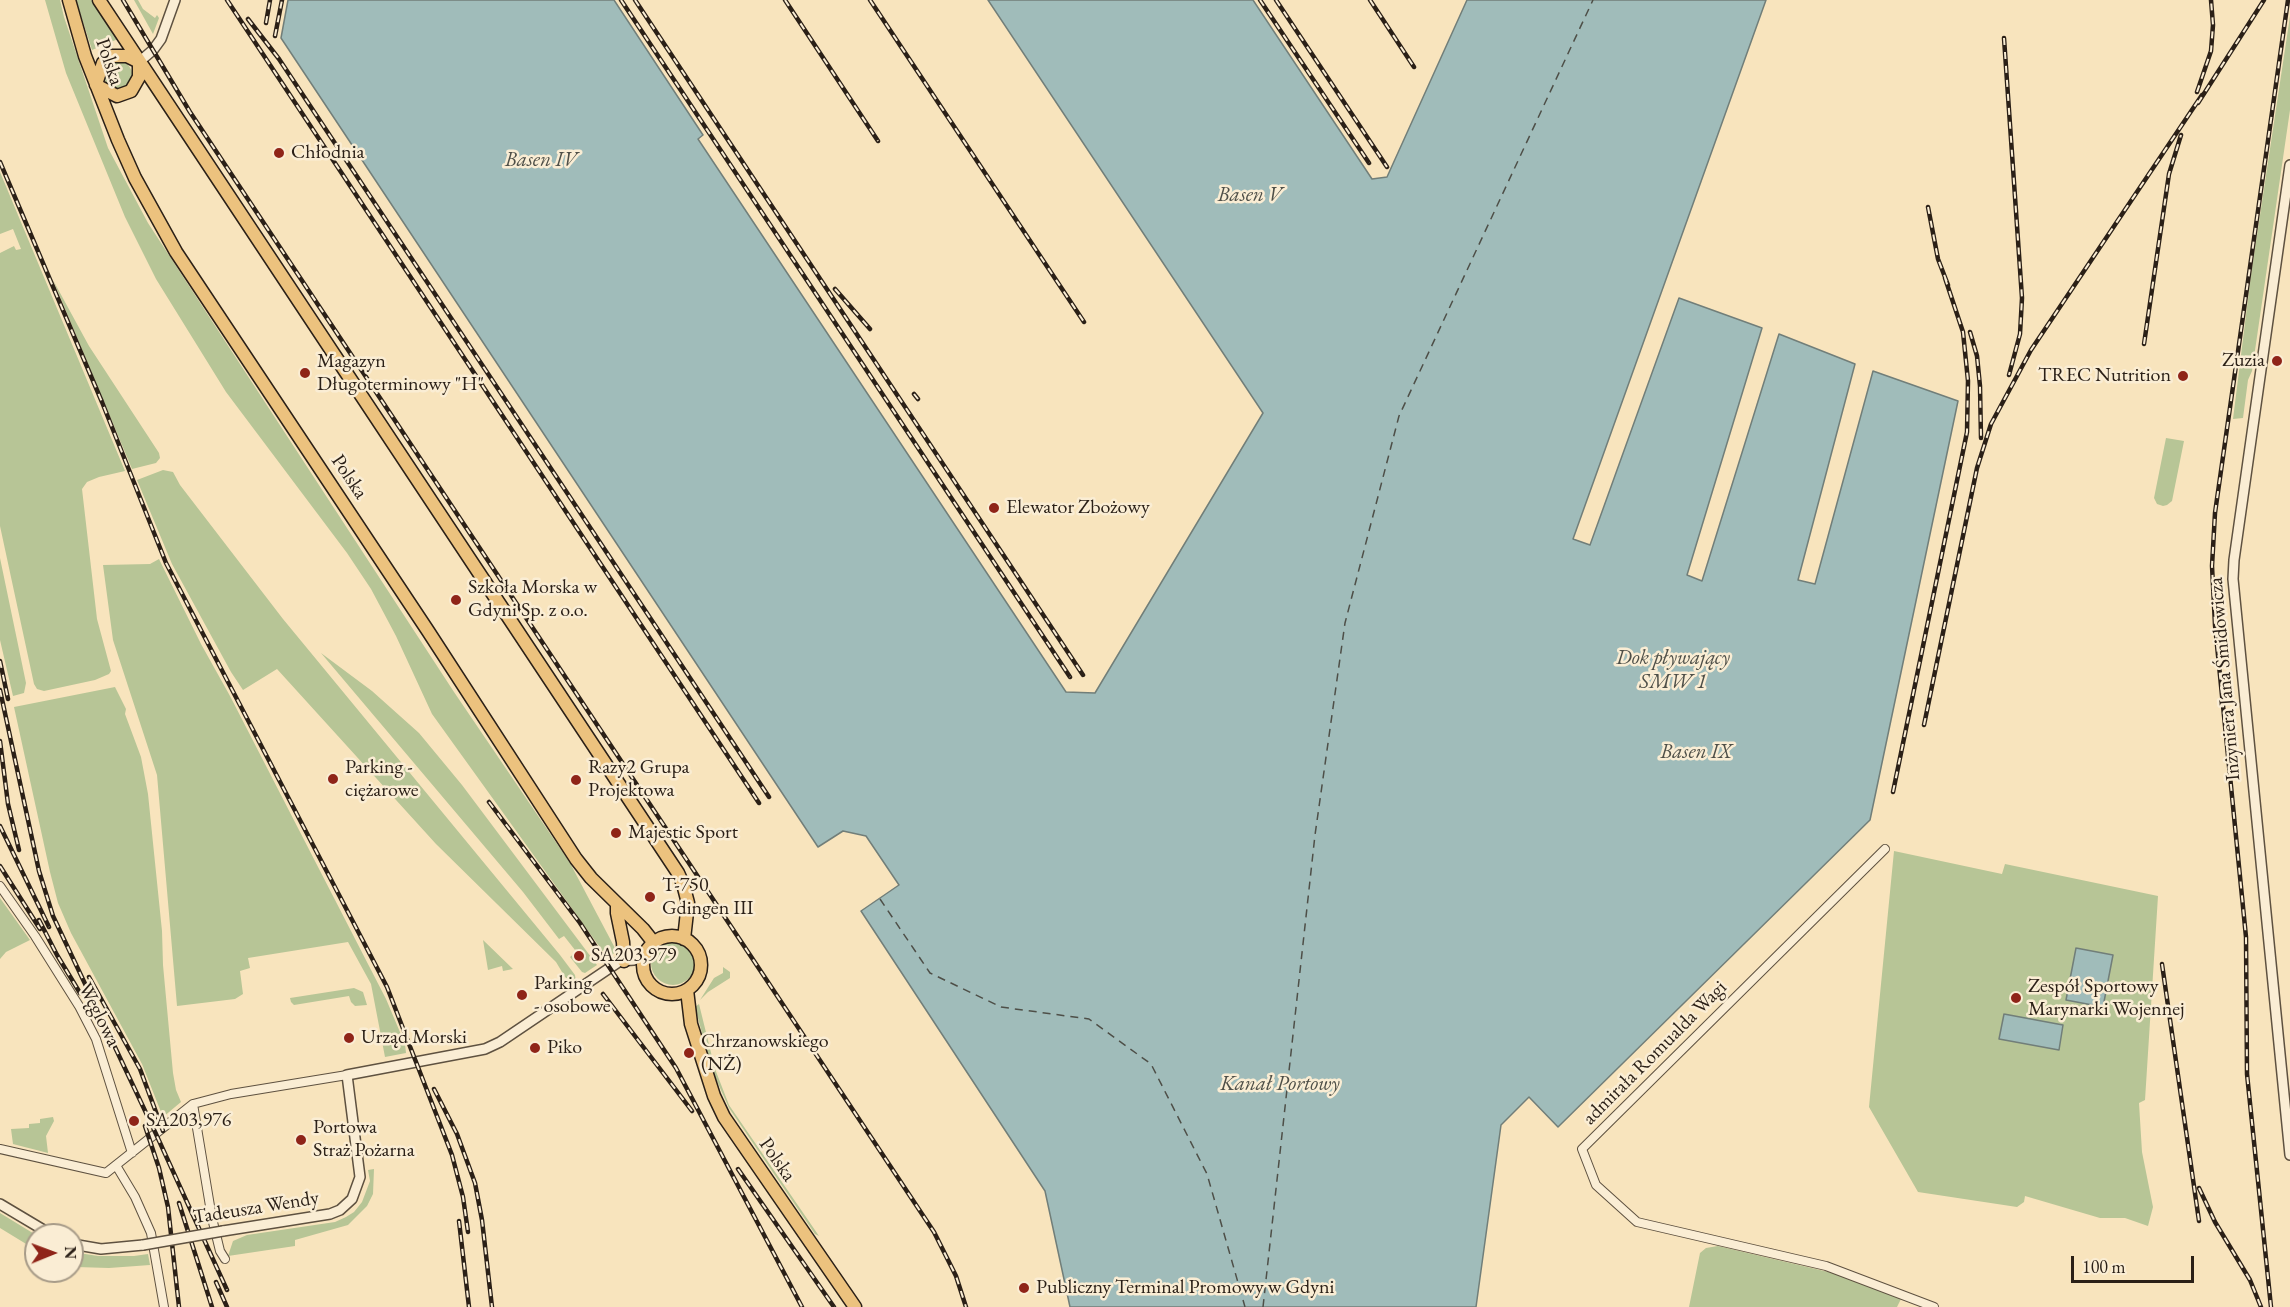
<!DOCTYPE html>
<meta charset="utf-8">
<style>
body{margin:0}
#map{position:relative;width:2290px;height:1307px;overflow:hidden;background:#f8e4bd;font-family:"EB Garamond",serif}
canvas{display:block}
.north{position:absolute;left:24px;top:1223px;width:60px;height:60px;box-sizing:border-box;background:#faedd4;border:2px solid #a79b88;border-radius:50%;rotate:89deg;font-size:16px;font-weight:700;line-height:24px;text-align:center;color:#2b2017}
.north::after{content:'';display:block;margin:auto;width:21px;height:27px;background:#8f2418;clip-path:polygon(50% 0,100% 100%,50% 72%,0 100%)}
.scale{position:absolute;left:2071px;top:1256px;width:123px;height:27px;box-sizing:border-box;border:3px solid #2b2017;border-top:0;padding-left:8px;font-size:18px;line-height:21px;white-space:nowrap;color:#2b2017;-webkit-text-stroke:4px #faedd4;paint-order:stroke}
</style>
<div id="map">
<canvas width="2290" height="1307"></canvas>
<div class="north">N</div>
<div class="scale">100 m</div>
</div>
<script>
const context = document.querySelector('canvas').getContext('2d');
context.lineJoin = 'round';
function fill(path, color) { context.fillStyle = color; context.fill(path, 'evenodd'); }
const poly = rows => new Path2D(rows.map(r => 'M' + r).join(''));
function strokePath(path, color, width, dash) { context.strokeStyle = color; context.lineWidth = width; context.lineCap = dash ? 'butt' : 'round'; context.setLineDash(dash || []); context.stroke(path); }
function drawText(font, color, halo, rows, align = 'center') {
  context.font = font + ' "EB Garamond",serif'; context.lineWidth = 5; context.setLineDash([]); context.textBaseline = 'middle'; context.strokeStyle = halo; context.fillStyle = color; for (const [text, x, y, turn = 0] of rows) {
    context.save(); context.translate(x, y); context.rotate((+turn || 0) * Math.PI / 180); context.textAlign = isNaN(turn) ? turn : align; if (halo) context.strokeText(text, 0, 0); context.fillText(text, 0, 0); context.restore();
  }
}
const green = poly([
 [45,0,60,0,64,17,108,148,148,223,454,692,570,863,616,950,609,960,432,714,396,636,371,589,347,553,226,392,156,279,125,217,66,73],
 [76,0,91,0,118,39,92,50],
 [134,0,138,0,143,9,155,18,157,15,159,18,153,34],
 [2290,16,2290,110,2252,371,2248,380,2243,418,2233,419,2251,275],
 '104 75a14 14 0 1 1 28 0a14 14 0 1 1-28 0Z',
 [0,172,125,471,99,477,87,482,82,489,97,619,111,671,109,674,95,680,44,691,37,689,34,684,0,526,0,253,14,246,16,250,21,249,13,229,0,234],
 [53,280,89,346,159,453,160,458,156,463,132,469],
 [2166,438,2184,441,2172,501,2167,505,2163,506,2157,504,2154,498],
 [163,470,173,472,180,485,283,619,560,955,575,975,576,982,572,982,565,977,556,962,436,844,277,669,243,690,231,672,172,564,137,480],
 [0,558,26,683,24,693,13,696,0,640],
 [159,559,201,644,230,696,386,999,405,1044,406,1053,385,1057,371,984,348,942,248,958,250,968,240,971,243,994,235,999,177,1006,157,775,113,640,103,565,150,564],
 [321,653,372,691,419,733,462,785,597,965,585,973,582,972,570,957,577,951,576,949,575,950,564,936,559,939,523,892],
 [115,687,126,709,125,714,141,757,148,794,162,931,163,965,173,1073,176,1090,181,1102,163,1117,142,1064,71,933,58,903,50,872,14,707],
 [1894,851,2002,874,2005,864,2158,896,2145,1100,2139,1103,2142,1152,2153,1207,2148,1226,2125,1218,2100,1218,2025,1196,2024,1202,2017,1207,1918,1192,1869,1107],
 [0,898,30,940,6,952,0,959],
 [483,940,513,969,503,971,502,966,488,970],
 '651 963a22 22 0 1 1 44 0a22 22 0 1 1-44 0Z',
 [723,967,730,972,730,978,708,992,700,1000,714,978,723,973],
 [354,988,363,992,367,1005,355,1006,351,1002,349,996,294,1005,291,1002,290,998],
 [699,1004,715,1069,729,1105,819,1236,815,1234,729,1108,712,1070,695,1007],
 [53,1117,54,1121,46,1136,48,1153,13,1144,11,1129,29,1128,29,1124,40,1123,40,1119],
 [374,1169,373,1194,367,1206,348,1225,295,1240,295,1246,228,1256,233,1241,247,1235,335,1222,346,1217,354,1212,362,1202,370,1181,368,1170],
 [0,1213,36,1235,36,1250,0,1228],
 [1718,1246,1837,1274,1901,1299,1897,1307,1689,1307,1700,1253,1706,1248],
 [72,1252,98,1256,134,1256,148,1254,150,1265,109,1268,76,1267,72,1266]
]);
const water = poly([
 [288,0,614,0,703,135,698,139,1066,692,1095,693,1263,413,988,0,1253,0,1372,179,1387,177,1467,0,1766,0,1573,539,1590,545,1679,298,1762,328,1687,575,1702,581,1779,334,1855,364,1798,580,1815,584,1873,371,1958,401,1870,820,1558,1127,1529,1097,1501,1125,1476,1307,1070,1307,1045,1191,861,911,899,885,866,836,843,831,818,847,281,38,288,0],
 [2076,948,2113,955,2103,1007,2066,1000,2076,948],
 [2004,1014,2063,1025,2059,1050,1999,1039,2004,1014]
]);
const ferry = poly([
 [880,899,930,973,1001,1007,1089,1019,1151,1064,1207,1174,1245,1307],
 [1263,1307,1315,835,1345,623,1399,416,1593,0]
]);
const minor = poly([
 [1885,849,1582,1149,1596,1185,1637,1222,1826,1266,1934,1307],
 [0,886,35,936,79,1006,96,1039,132,1153],
 [193,1104,212,1218,220,1251,225,1259],
 [0,1149,106,1173,193,1104,231,1094,347,1075],
 [117,1167,135,1197,151,1233,164,1307]
]);
const tertiary = poly([
 [139,62,153,50,161,39,175,0],
 [2290,165,2234,560,2233,579,2290,1155],
 [0,1204,52,1235],
 [223,1231,330,1214,340,1210,352,1199,360,1177,347,1075,485,1049,500,1042,620,961,634,960,645,955],
 [72,1244,101,1249,143,1245]
]);
const trunk = poly([
 [69,0,85,56,118,140,135,178,176,252,428,631,576,859,591,878,643,929,654,943],
 [99,0,678,873,683,884,688,903,684,939],
 [96,84,103,63,111,56,127,56,139,62],
 [96,85,117,96,131,91,139,77,139,62],
 [617,904,617,913,623,942,624,961],
 '643 965a29 29 0 1 1 58 0a29 29 0 1 1-58 0Z',
 [687,990,691,1024,714,1096,724,1117,855,1307]
]);
const rail = poly([
 [123,0,190,112,934,1232,956,1276,966,1307],
 [227,0,759,803],
 [621,0,1070,677],
 [635,0,1083,675],
 [785,0,878,141],
 [870,0,1084,322],
 [1260,0,1369,163],
 [1276,0,1387,167],
 [1370,0,1414,67],
 [248,19,279,59,769,797],
 [266,23,270,0],
 [275,36,282,0],
 [2004,38,2022,298,2020,334,2009,375],
 [2197,92,2211,51,2213,25,2211,0],
 [2198,103,2264,0],
 [0,162,102,402,166,563,387,987,452,1155,463,1197,468,1232],
 [1928,207,1938,259,1948,285],
 [835,289,870,329],
 [1970,332,1977,356,1980,386,1981,438],
 [2144,344,2169,174,2181,135],
 [914,394,918,399],
 [0,661,8,699],
 [0,690,39,871,53,916,156,1134,227,1290],
 [1924,725,1977,468,1991,424,2031,350,2202,95],
 [0,741,8,804,19,850],
 [1893,792,1967,432,1968,381,1963,332,1945,278],
 [489,802,580,923,676,1068,802,1307],
 [0,826,49,927],
 [0,866,40,929],
 [39,920,57,955,80,993],
 [2162,964,2199,1221],
 [89,977,140,1069,163,1131],
 [603,994,692,1111],
 [434,1089,457,1134,475,1183,482,1220,492,1307],
 [145,1126,159,1168,168,1207,179,1307],
 [738,1169,834,1307],
 [2199,1188,2215,1222,2250,1280,2261,1307],
 [179,1203,212,1307],
 [459,1221,469,1307],
 [216,1282,227,1307],
 [2271,1307,2247,1074,2246,937,2215,625,2212,566,2215,513,2288,0]
]);
const tertiaryBridge = poly([
 [143,1245,223,1231]
]);
const markers = [
 [279,153,6,"#8f2418"],
 [2277,361,6,"#8f2418"],
 [305,373,6,"#8f2418"],
 [2183,376,6,"#8f2418"],
 [994,508,6,"#8f2418"],
 [456,600,6,"#8f2418"],
 [333,779,6,"#8f2418"],
 [576,780,6,"#8f2418"],
 [616,833,6,"#8f2418"],
 [650,897,6,"#8f2418"],
 [579,956,6,"#8f2418"],
 [522,995,6,"#8f2418"],
 [2016,998,6,"#8f2418"],
 [349,1038,6,"#8f2418"],
 [535,1048,6,"#8f2418"],
 [689,1053,6,"#8f2418"],
 [134,1121,6,"#8f2418"],
 [301,1140,6,"#8f2418"],
 [1024,1288,6,"#8f2418"]
];
const streetNames = [
 ["Polska",109,62,71],
 ["Polska",349,477,56],
 ["Inżyniera Jana Śmidowicza",2225,679,-95],
 ["Węglowa",99,1015,63],
 ["admirała Romualda Wagi",1655,1053,-45],
 ["Polska",777,1160,55],
 ["Tadeusza Wendy",256,1208,-9]
];
const poiNames = [
 ["Chłodnia",291,153],
 ["Zuzia",2265,361,"right"],
 ["Magazyn",317,362],
 ["Długoterminowy \"H\"",317,385],
 ["TREC Nutrition",2171,376,"right"],
 ["Elewator Zbożowy",1006,508],
 ["Szkoła Morska w",468,588],
 ["Gdyni Sp. z o.o.",468,611],
 ["Parking -",345,768],
 ["ciężarowe",345,791],
 ["Razy2 Grupa",588,768],
 ["Projektowa",588,791],
 ["Majestic Sport",628,833],
 ["T-750",662,886],
 ["Gdingen III",662,909],
 ["SA203,979",591,956],
 ["Parking",534,984],
 ["- osobowe",534,1007],
 ["Zespół Sportowy",2028,987],
 ["Marynarki Wojennej",2028,1010],
 ["Urząd Morski",361,1038],
 ["Chrzanowskiego",701,1042],
 ["(NŻ)",701,1065],
 ["Piko",547,1048],
 ["SA203,976",146,1121],
 ["Portowa",313,1128],
 ["Straż Pożarna",313,1151],
 ["Publiczny Terminal Promowy w Gdyni",1036,1288]
];
const waterNames = [
 ["Basen IV",541,160],
 ["Basen V",1250,195],
 ["Dok pływający",1673,658],
 ["SMW 1",1673,682],
 ["Basen IX",1696,752],
 ["Kanał Portowy",1280,1084]
];
fill(green, '#b7c596');
fill(water, '#a0bcba');
strokePath(water, '#717e79', 1.5);
strokePath(ferry, '#4e4f48', 1.5, [8, 6]);
strokePath(minor, '#5e5140', 10);
strokePath(tertiary, '#5e5140', 12);
strokePath(trunk, '#2b2017', 15);
strokePath(minor, '#faedd4', 8);
strokePath(tertiary, '#faedd4', 9);
strokePath(trunk, '#ecc27e', 12);
strokePath(rail, '#2b2017', 4.5);
strokePath(rail, '#faedd4', 2, [7]);
strokePath(tertiaryBridge, '#5e5140', 12, []);
strokePath(tertiaryBridge, '#faedd4', 9);
for (const [x, y, r, color] of markers) { const dot = new Path2D(); dot.arc(x, y, r, 0, 2 * Math.PI); context.fillStyle = color; context.fill(dot); strokePath(dot, '#faedd4', 2); }
drawText('20px', '#2b2017', '#faedd4', streetNames);
drawText('20px', '#2b2017', '#faedd4', poiNames, 'left');
drawText('italic 21px', '#4e4f48', '#faedd4', waterNames);
</script>
